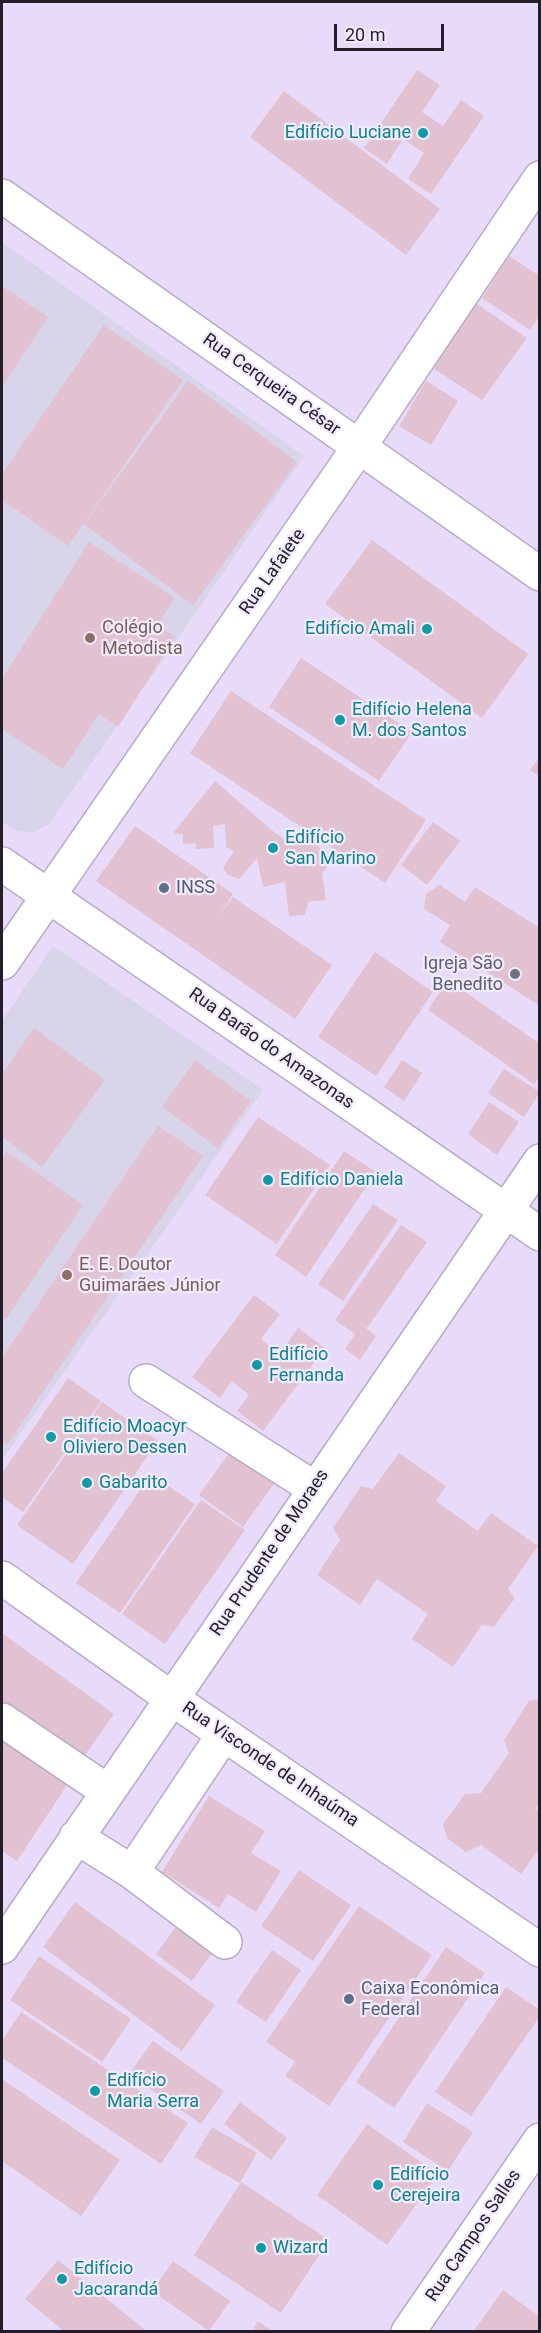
<!DOCTYPE html>
<meta charset="utf-8">
<style>
body{margin:0}
#map{position:relative;width:541px;height:2333px;overflow:hidden;background:#e7dbf9;font-family:Roboto,sans-serif}
canvas{display:block}
.frame{position:absolute;inset:0;border:3px solid #231e29;pointer-events:none}
.scale{position:absolute;left:334px;top:24px;width:110px;height:27px;box-sizing:border-box;border:3px solid #231e29;border-top:0;padding-left:8px;font-size:18px;line-height:21px;white-space:nowrap;color:#231e29;-webkit-text-stroke:4px #f2ebfd;paint-order:stroke}
</style>
<div id="map">
<canvas width="541" height="2333"></canvas>
<div class="frame"></div>
<div class="scale">20 m</div>
</div>
<script>
const context = document.querySelector('canvas').getContext('2d');
context.lineJoin = 'round';
function fill(path, color) { context.fillStyle = color; context.fill(path, 'evenodd'); }
const poly = rows => new Path2D(rows.map(r => 'M' + r).join(''));
function strokePath(path, color, width, dash) { context.strokeStyle = color; context.lineWidth = width; context.lineCap = dash ? 'butt' : 'round'; context.setLineDash(dash || []); context.stroke(path); }
function drawText(font, color, halo, rows, align = 'center') {
  context.font = font + ' Roboto,sans-serif'; context.lineWidth = 4.5; context.setLineDash([]); context.textBaseline = 'middle'; context.strokeStyle = halo; context.fillStyle = color; for (const [text, x, y, turn = 0] of rows) {
    context.save(); context.translate(x, y); context.rotate((+turn || 0) * Math.PI / 180); context.textAlign = isNaN(turn) ? turn : align; if (halo) context.strokeText(text, 0, 0); context.fillText(text, 0, 0); context.restore();
  }
}
const education = poly([
 [2,242,304,456,49,824,35,832,16,831,2,821],
 [53,946,263,1090,2,1460,2,1021]
]);
const building = poly([
 [417,70,440,85,422,112,443,126,461,100,484,116,431,194,408,179,424,153,403,139,387,164,364,148],
 [284,91,440,209,406,255,250,137],
 [509,256,540,276,540,315,530,330,482,298],
 [2,286,48,317,2,387],
 [474,302,527,338,482,400,434,369],
 [104,325,183,380,68,546,2,500,2,474],
 [188,381,297,462,193,605,84,524],
 [426,381,458,401,431,445,399,426],
 [372,540,528,654,482,718,325,604],
 [89,542,175,598,157,625,175,637,118,727,99,714,63,769,2,729,2,679],
 [301,658,412,732,379,781,269,707],
 [231,691,426,820,385,883,190,753],
 [540,757,540,777,530,770],
 [215,781,274,832,293,845,307,838,333,859,322,873,326,900,308,902,305,915,289,916,285,882,263,887,257,858,239,879,228,875,223,868,234,851,226,847,225,824,213,826,214,848,195,849,196,843,183,844,183,834,173,833],
 [433,822,460,841,427,885,401,865],
 [135,826,233,894,219,916,233,897,332,965,295,1019,96,881],
 [440,885,465,902,475,887,540,928,540,1006,440,942,450,925,424,909,426,894],
 [375,952,433,992,376,1076,318,1037],
 [448,980,540,1044,540,1076,534,1084,428,1010],
 [34,1028,105,1080,42,1167,2,1137,2,1074],
 [195,1060,251,1101,218,1148,162,1107],
 [402,1060,422,1073,404,1101,384,1087],
 [504,1069,540,1092,524,1117,488,1093],
 [489,1102,519,1122,497,1155,468,1134],
 [258,1117,330,1165,277,1244,205,1195],
 [158,1126,203,1156,7,1445,2,1441,2,1358],
 [344,1151,376,1172,306,1277,275,1255],
 [7,1152,83,1205,6,1319,2,1316,2,1160],
 [373,1204,398,1220,343,1301,318,1284],
 [401,1225,427,1242,367,1328,361,1324,376,1336,360,1360,345,1349,355,1334,335,1320],
 [254,1295,280,1314,261,1339,280,1353,298,1328,325,1348,263,1431,237,1411,249,1395,232,1381,220,1398,192,1377],
 [68,1378,101,1401,23,1512,2,1497,2,1473],
 [102,1402,158,1441,73,1564,17,1525],
 [232,1449,276,1481,243,1527,199,1495],
 [399,1453,446,1486,436,1501,478,1531,491,1513,538,1546,508,1589,515,1598,494,1627,482,1625,453,1667,412,1639,428,1614,377,1579,360,1605,317,1575,340,1540,333,1528,361,1486,373,1489],
 [151,1474,195,1504,120,1613,76,1583],
 [201,1500,245,1530,165,1644,122,1614],
 [2,1633,114,1714,81,1761,2,1703],
 [540,1699,540,1802,535,1809,540,1812,540,1848,521,1874,481,1845,466,1852,447,1838,443,1824,465,1794,481,1793,509,1753,504,1740,529,1701],
 [2,1736,69,1782,17,1861,2,1851],
 [209,1796,265,1831,251,1853,281,1871,256,1912,228,1894,219,1908,162,1872],
 [299,1870,351,1905,313,1961,261,1926],
 [75,1902,215,2005,182,2051,43,1947],
 [359,1906,432,1955,329,2106,285,2076,295,2062,266,2042],
 [176,1927,212,1953,192,1981,156,1954],
 [446,1947,485,1973,394,2108,356,2082],
 [272,1950,301,1970,266,2022,236,2002],
 [39,1956,131,2019,102,2062,10,2000],
 [506,1987,540,2010,540,2016,471,2116,435,2092],
 [21,2012,188,2123,161,2164,2,2058,2,2041],
 [153,2041,224,2091,201,2124,129,2074],
 [2,2079,120,2160,81,2216,2,2161],
 [240,2102,287,2138,271,2160,224,2124],
 [427,2103,473,2132,448,2171,403,2142],
 [367,2124,438,2174,387,2245,317,2195],
 [212,2127,257,2153,240,2183,194,2157],
 [241,2182,329,2240,281,2313,194,2255],
 [58,2260,144,2329,142,2332,65,2332,25,2299],
 [173,2261,230,2301,209,2331,152,2291],
 [503,2290,540,2317,540,2332,473,2332],
 [258,2321,274,2332,251,2332]
]);
const minor = poly([
 [2,196,540,574],
 [2,864,540,1234],
 [2,963,359,447,540,178],
 [146,1381,314,1488],
 [2,1578,171,1698,540,1950],
 [2,1720,107,1791],
 [76,1837,132,1872,225,1942],
 [132,1872,224,1734],
 [2,1947,540,1161],
 [408,2332,540,2140]
]);
const markers = [
 [423,133,6,"#0f9aa8"],
 [427,629,6,"#0f9aa8"],
 [90,638,6,"#8d6e63"],
 [340,720,6,"#0f9aa8"],
 [273,848,6,"#0f9aa8"],
 [164,888,6,"#5c6f8a"],
 [515,974,6,"#6b7280"],
 [268,1180,6,"#0f9aa8"],
 [67,1275,6,"#8d6e63"],
 [257,1365,6,"#0f9aa8"],
 [51,1437,6,"#0f9aa8"],
 [87,1483,6,"#0f9aa8"],
 [349,1999,6,"#5c6f8a"],
 [95,2091,6,"#0f9aa8"],
 [378,2185,6,"#0f9aa8"],
 [261,2248,6,"#0f9aa8"],
 [62,2279,6,"#0f9aa8"]
];
const cultureNames = [
 ["Edifício Luciane",411,133,"right"],
 ["Edifício Amali",415,629,"right"],
 ["Edifício Helena",352,710],
 ["M. dos Santos",352,731],
 ["Edifício",285,838],
 ["San Marino",285,859],
 ["Edifício Daniela",280,1180],
 ["Edifício",269,1355],
 ["Fernanda",269,1376],
 ["Edifício Moacyr",63,1427],
 ["Oliviero Dessen",63,1448],
 ["Gabarito",99,1483],
 ["Edifício",107,2081],
 ["Maria Serra",107,2102],
 ["Edifício",390,2175],
 ["Cerejeira",390,2196],
 ["Wizard",273,2248],
 ["Edifício",74,2269],
 ["Jacarandá",74,2290]
];
const streetNames = [
 ["Rua Cerqueira César",271,385,35],
 ["Rua Lafaiete",273,572,-55],
 ["Rua Barão do Amazonas",271,1049,35],
 ["Rua Prudente de Moraes",270,1553,-56],
 ["Rua Visconde de Inhaúma",270,1765,34],
 ["Rua Campos Salles",474,2236,-56]
];
const educationNames = [
 ["Colégio",102,628],
 ["Metodista",102,649],
 ["E. E. Doutor",79,1265],
 ["Guimarães Júnior",79,1286]
];
const serviceNames = [
 ["INSS",176,888],
 ["Caixa Econômica",361,1989],
 ["Federal",361,2010]
];
const worshipNames = [
 ["Igreja São",503,964],
 ["Benedito",503,985]
];
fill(education, '#d8d4ea');
fill(building, '#e2c2d1');
strokePath(minor, '#b7abc8', 36);
strokePath(minor, '#fff', 33);
for (const [x, y, r, color] of markers) { const dot = new Path2D(); dot.arc(x, y, r, 0, 2 * Math.PI); context.fillStyle = color; context.fill(dot); strokePath(dot, '#f2ebfd', 2); }
drawText('18px', '#0d838f', '#f2ebfd', cultureNames, 'left');
drawText('18px', '#231e29', '#f2ebfd', streetNames);
drawText('18px', '#785e54', '#f2ebfd', educationNames, 'left');
drawText('18px', '#4e5e75', '#f2ebfd', serviceNames, 'left');
drawText('18px', '#5b616d', '#f2ebfd', worshipNames, 'right');
</script>
